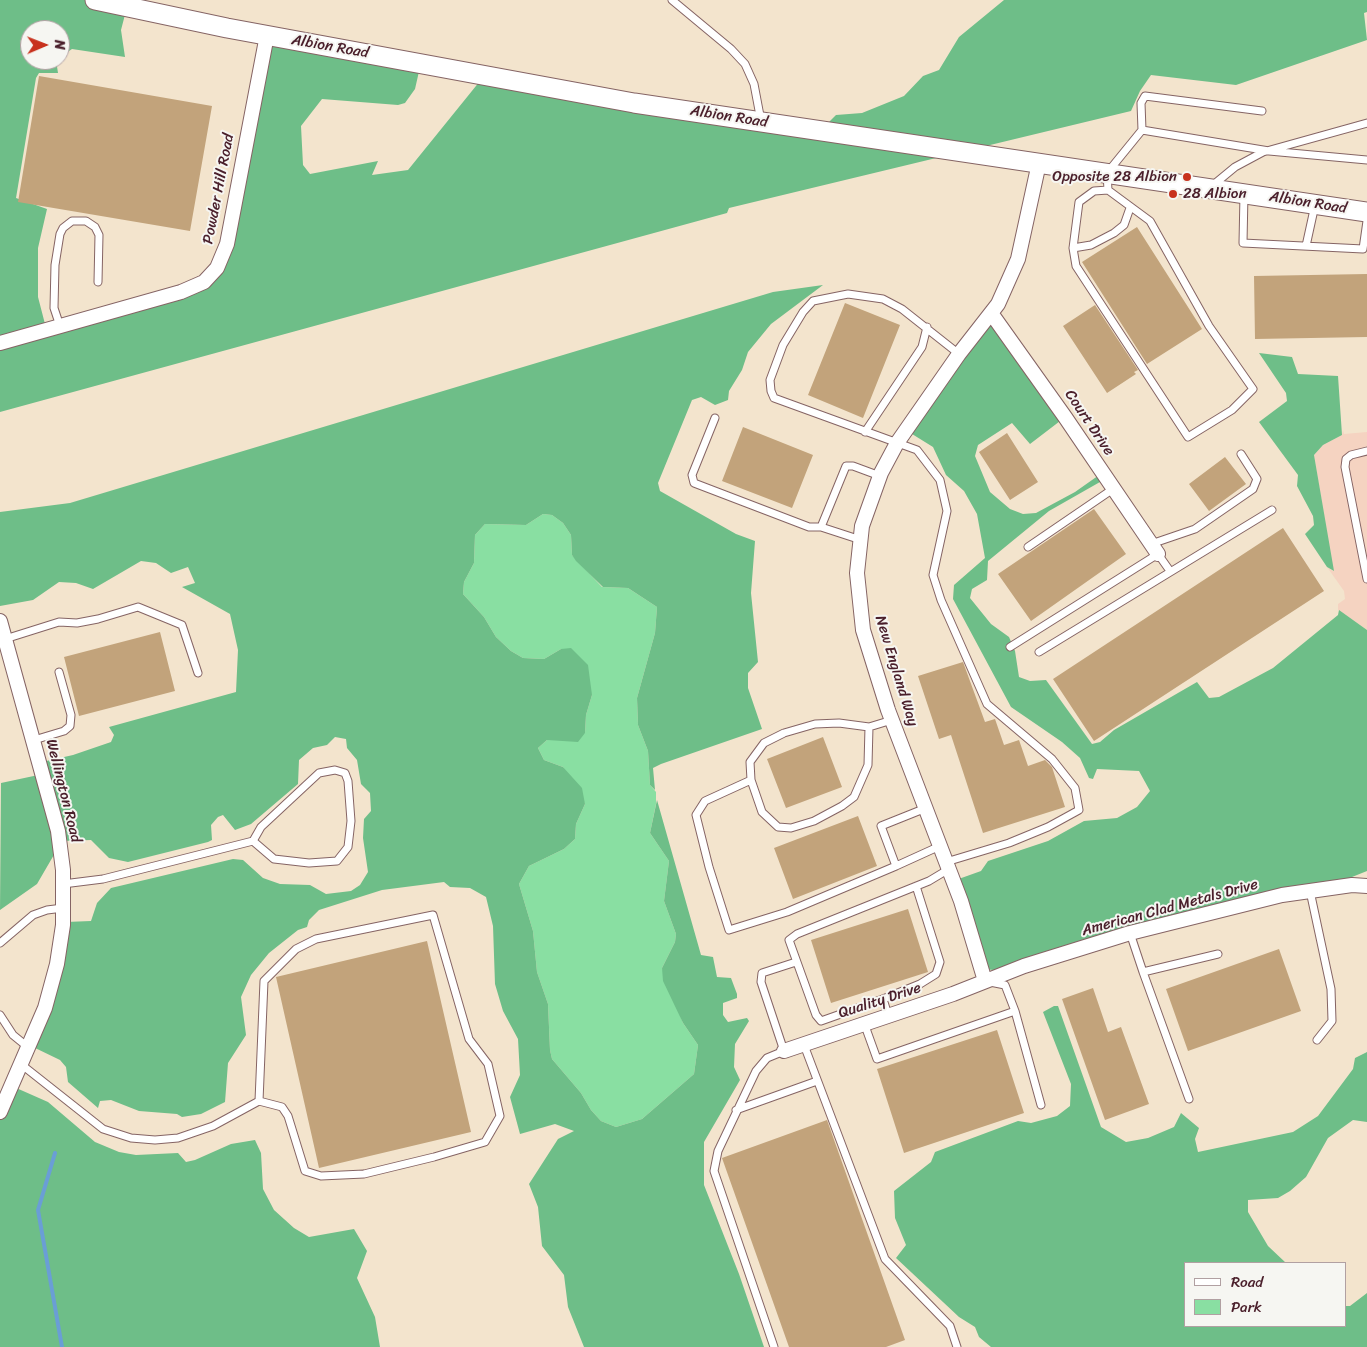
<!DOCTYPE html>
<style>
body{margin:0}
#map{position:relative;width:1367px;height:1347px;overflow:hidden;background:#f3e4cd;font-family:Sriracha,sans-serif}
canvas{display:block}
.legend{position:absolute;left:1184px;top:1262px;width:162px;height:65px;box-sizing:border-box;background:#f6f6f2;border:1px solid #b1a0a2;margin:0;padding:6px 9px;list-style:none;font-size:15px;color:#4a1f2b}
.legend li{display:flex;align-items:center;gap:10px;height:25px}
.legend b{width:25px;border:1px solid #b1a0a2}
.north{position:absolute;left:20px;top:20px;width:50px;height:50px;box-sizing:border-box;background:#f6f6f2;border:1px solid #b1a0a2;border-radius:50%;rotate:89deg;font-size:14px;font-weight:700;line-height:20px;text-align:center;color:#4a1f2b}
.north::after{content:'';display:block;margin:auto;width:18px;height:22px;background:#c8321e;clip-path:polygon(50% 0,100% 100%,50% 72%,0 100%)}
</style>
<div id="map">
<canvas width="1367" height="1347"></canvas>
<ul class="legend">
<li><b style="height:6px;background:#fff"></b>Road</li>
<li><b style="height:14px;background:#89dfa2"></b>Park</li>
</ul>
<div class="north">N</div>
</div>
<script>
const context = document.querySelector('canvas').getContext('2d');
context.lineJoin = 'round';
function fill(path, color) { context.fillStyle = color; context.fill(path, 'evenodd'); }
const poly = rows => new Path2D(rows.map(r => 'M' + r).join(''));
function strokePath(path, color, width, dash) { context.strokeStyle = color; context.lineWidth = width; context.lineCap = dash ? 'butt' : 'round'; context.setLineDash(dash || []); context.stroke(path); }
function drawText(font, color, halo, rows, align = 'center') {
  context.font = font + ' Sriracha,sans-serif'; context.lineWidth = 4; context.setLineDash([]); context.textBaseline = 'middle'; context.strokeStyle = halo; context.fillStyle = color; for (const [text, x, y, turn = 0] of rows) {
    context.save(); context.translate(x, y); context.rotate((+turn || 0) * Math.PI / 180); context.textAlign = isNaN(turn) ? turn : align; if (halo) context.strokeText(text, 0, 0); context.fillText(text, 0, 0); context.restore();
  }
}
const built = poly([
 [1343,430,1344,434,1367,432,1367,630,1338,610,1338,604,1345,599,1344,591,1327,567,1333,571,1314,455,1323,445,1342,435]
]);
const green = poly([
 [543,514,552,515,563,523,571,535,572,555,602,587,628,588,657,607,655,633,637,698,638,725,648,751,650,785,656,792,656,804,650,833,669,861,664,901,676,934,675,942,662,968,683,1023,698,1045,694,1074,642,1119,616,1127,601,1121,591,1110,581,1093,552,1059,550,1050,548,1004,537,972,533,931,519,884,529,866,564,849,575,839,576,824,585,804,563,767,544,760,538,748,547,740,585,733,586,715,592,695,561,649,544,659,523,658,511,651,496,637,484,617,463,594,464,582,474,563,475,535,485,524,526,525]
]);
const forest = poly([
 [0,0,97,0,127,7,121,30,125,57,72,49,60,57,60,30,30,30,30,60,56,60,58,73,39,73,36,78,16,198,47,209,38,248,38,297,45,324,186,290,220,264,267,42,420,67,415,89,405,103,398,105,322,99,301,126,303,165,310,174,378,161,372,175,408,170,480,81,820,131,836,115,862,113,904,96,923,76,939,70,959,37,1004,0,1367,0,1367,12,1364,13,1367,40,1236,85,1151,75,1140,91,1131,111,729,208,727,213,0,412],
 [823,285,771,324,748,352,742,370,729,391,728,400,715,405,701,397,692,400,658,483,660,491,736,534,755,541,751,593,758,662,748,673,748,688,762,729,661,764,653,768,655,790,650,785,648,751,638,725,637,698,655,633,657,607,628,588,603,587,576,561,572,555,571,535,563,523,552,515,543,514,526,525,485,524,475,535,474,563,464,582,463,594,484,617,496,637,511,651,523,658,544,659,561,649,571,648,588,665,592,695,586,715,585,733,578,742,547,740,538,748,544,760,563,767,582,788,585,804,576,824,575,839,564,849,529,866,519,884,533,931,537,972,548,1004,550,1050,552,1059,581,1093,591,1110,601,1121,616,1127,642,1119,694,1074,698,1045,683,1023,663,981,662,968,675,942,676,934,664,901,669,861,650,833,657,800,701,955,713,957,717,977,731,978,737,994,737,998,723,1003,723,1015,728,1022,747,1018,749,1021,735,1044,734,1067,740,1080,704,1142,704,1185,739,1274,764,1347,584,1347,568,1307,564,1275,542,1246,538,1207,529,1184,558,1139,574,1131,555,1124,520,1134,510,1097,520,1075,518,1039,503,1011,495,984,493,926,486,897,470,888,450,887,444,882,382,890,319,910,309,920,307,927,298,930,269,953,251,975,241,997,246,1035,228,1063,225,1102,201,1114,182,1117,177,1114,139,1111,111,1100,100,1101,98,1108,68,1082,66,1067,60,1060,31,1046,66,922,91,921,97,903,111,888,233,859,243,860,263,878,280,884,310,885,326,894,351,891,360,885,368,872,363,838,364,819,371,811,370,793,361,784,357,760,347,748,346,739,335,737,327,745,313,748,299,760,298,784,251,824,235,830,223,815,218,817,211,825,212,840,208,842,128,862,109,858,91,840,62,841,37,884,0,910,1,783,43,774,42,762,73,755,111,742,114,735,109,727,236,692,238,650,230,614,182,587,195,583,188,567,171,573,156,563,141,561,93,589,76,583,59,582,33,600,0,606,0,512,70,503,773,292],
 [991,314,1064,418,1030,444,1012,423,978,445,975,456,990,492,1010,509,1023,514,1036,513,1075,492,1102,473,1107,478,1049,511,988,561,987,580,972,589,970,598,991,624,1009,637,1015,651,1019,677,1030,681,1046,680,1092,744,1100,742,1114,730,1197,682,1209,698,1219,697,1273,668,1338,615,1339,610,1367,630,1367,871,1332,885,1279,895,994,970,982,969,953,881,981,871,988,861,1048,841,1084,821,1117,818,1137,807,1150,791,1139,771,1097,769,1093,779,1089,778,1080,758,1062,742,1011,707,953,599,954,585,985,558,977,514,964,491,946,475,933,447,904,429],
 [1259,353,1292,357,1298,374,1338,376,1342,435,1323,445,1314,455,1334,571,1327,567,1305,534,1314,525,1313,516,1297,486,1298,475,1259,422,1287,401,1286,393],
 [1054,1006,1058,1006,1101,1127,1126,1142,1148,1138,1174,1127,1181,1113,1199,1128,1195,1139,1198,1152,1293,1132,1318,1116,1353,1069,1355,1058,1367,1052,1367,1122,1353,1120,1328,1138,1306,1177,1290,1191,1278,1198,1248,1200,1248,1212,1268,1246,1286,1263,1186,1263,1186,1326,1346,1326,1346,1306,1350,1306,1367,1293,1367,1347,991,1347,979,1337,975,1327,959,1317,896,1258,906,1245,895,1218,894,1191,931,1162,935,1152,1018,1121,1031,1123,1057,1116,1070,1106,1071,1084,1043,1012],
 [14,1087,48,1102,95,1142,119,1152,136,1155,178,1153,186,1162,195,1160,231,1144,255,1140,261,1153,263,1189,274,1210,294,1228,309,1237,354,1229,367,1251,357,1278,375,1317,380,1347,0,1347,0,1114]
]);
const stream = poly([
 [55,1153,38,1210,62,1347]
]);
const building = poly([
 [39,76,212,106,190,231,18,202],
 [1137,227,1202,329,1147,364,1082,262],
 [1367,274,1367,337,1255,339,1254,276],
 [845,303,900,325,863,418,808,395],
 [1095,305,1138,370,1134,372,1136,374,1107,393,1063,326],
 [743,427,813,455,792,508,722,481],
 [1007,433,1038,482,1010,500,979,452],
 [1225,457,1246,484,1209,511,1189,484],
 [1094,509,1126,554,1031,621,998,574],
 [1283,528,1324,591,1094,741,1053,679],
 [160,632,175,691,79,716,64,657],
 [963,662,985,722,995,719,1004,745,1019,740,1028,766,1045,760,1052,767,1065,807,983,833,951,735,939,739,918,676],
 [823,737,842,787,786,808,767,759],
 [858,816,877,866,793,899,774,848],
 [908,909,928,972,831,1003,811,940],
 [427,941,471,1132,319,1168,276,977],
 [1279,949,1301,1011,1188,1051,1166,989],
 [1093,988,1108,1032,1121,1027,1149,1104,1105,1120,1062,999],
 [997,1030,1024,1113,904,1153,877,1069],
 [827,1120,905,1340,886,1347,789,1347,722,1158]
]);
const lane = poly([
 [672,0,731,49,745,64,754,84,761,121],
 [1142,130,1141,103,1145,96,1262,111],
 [1212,186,1235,167,1263,152,1367,123],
 [1108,190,1094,191,1079,202,1073,248,1091,245,1114,233,1124,225,1130,208],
 [1244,194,1243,243,1363,249,1367,221],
 [1306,246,1315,205],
 [1073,248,1076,266,1188,437,1232,410,1253,389,1209,326,1150,221,1108,190,1107,173,1142,130,1269,151,1367,160],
 [60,326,54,308,55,265,60,234,63,228,72,221,86,221,95,227,99,235,98,282],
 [715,418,692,475,694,483,809,527,821,527,861,540],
 [865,432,922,347,927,327],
 [1367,451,1351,455,1346,459,1345,467,1367,579],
 [821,527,846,466,853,466,880,476],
 [1151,544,1195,529,1253,489,1257,479,1241,454],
 [1028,547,1113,489],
 [5,639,59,622,77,623,98,619,138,607,182,625,198,673],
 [1010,647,1158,554,1170,571],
 [1039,652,1272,510],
 [869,727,868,765,854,797,842,806,814,821,791,828,778,827,762,812,751,780,750,762,764,743,784,733,815,724,839,723,869,727,892,720],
 [34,740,64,731,70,726,71,715,59,672],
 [751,780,705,801,696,815,709,867,729,930,787,912,896,866],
 [926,808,881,826,896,866,940,846],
 [946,862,1009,843,1048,827,1079,810,1075,788,1052,759,987,704,941,600,933,575,947,511,940,480,917,450,774,398,771,391,770,380,783,345,803,312,813,301,848,294,883,299,902,309,959,354],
 [63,884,103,879,253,841,261,827,319,773,335,770,345,773,348,781,351,821,348,847,337,861,309,863,274,859,253,841],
 [1310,891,1331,989,1332,1021,1317,1040],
 [1130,933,1143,972,1218,954],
 [0,943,33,915,47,910,63,908],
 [1143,972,1189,1099],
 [990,982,1005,985,1015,1011,1041,1105],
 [883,999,920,984,936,974,940,962,916,886],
 [0,1015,13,1035,29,1048],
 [888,1015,883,999,821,1021,816,1015,789,940,797,934,929,881,949,869],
 [864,1023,877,1059,1015,1011],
 [804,1045,885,1259,950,1326,957,1347],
 [22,1065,103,1129,131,1138,155,1140,178,1138,213,1126,259,1101,282,1107,288,1116,305,1171,321,1176,364,1174,434,1157,485,1142,500,1116,488,1064,469,1039,433,915,316,939,296,949,264,981,259,1101],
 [736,1110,817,1081],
 [774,1347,714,1171,718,1151,756,1071,767,1058,784,1051,761,982,762,973,796,962]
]);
const street = poly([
 [991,313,1065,417,1158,554],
 [0,343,181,292,204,282,217,268,227,244,267,35],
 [0,621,58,831,63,870,63,925,57,964,45,1008,0,1112],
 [985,981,961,901,888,710,863,630,857,573,862,526,881,473,897,443,959,354,998,304,1018,259,1039,163],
 [784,1051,953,994,1024,966,1130,933,1282,895,1352,885,1367,886]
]);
const secondary = poly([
 [95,0,227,28,634,103,1367,212]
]);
const markers = [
 [1187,177,5,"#c8321e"],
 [1173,194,5,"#c8321e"]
];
const streetNames = [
 ["Albion Road",330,47,10],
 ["Albion Road",729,117,9],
 ["Powder Hill Road",219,189,-79],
 ["Albion Road",1308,203,9],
 ["Court Drive",1089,423,56],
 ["New England Way",896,671,73],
 ["Wellington Road",63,791,76],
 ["American Clad Metals Drive",1170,908,-15],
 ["Quality Drive",880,1001,-18]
];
const poiNames = [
 ["Opposite 28 Albion",1177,177],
 ["28 Albion",1183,194,"left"]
];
fill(built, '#f5d3c1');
fill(green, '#89dfa2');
fill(forest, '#6ebe88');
strokePath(stream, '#6a9ed6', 4);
fill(building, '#c2a37b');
strokePath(lane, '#856464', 9);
strokePath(street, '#856464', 16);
strokePath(secondary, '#856464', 21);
strokePath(lane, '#fff', 7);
strokePath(street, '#fff', 14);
strokePath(secondary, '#fff', 19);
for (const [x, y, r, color] of markers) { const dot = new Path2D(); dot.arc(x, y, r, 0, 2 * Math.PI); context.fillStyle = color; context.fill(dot); strokePath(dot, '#f6f6f2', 2); }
drawText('15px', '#4a1f2b', '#f6f6f2', streetNames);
drawText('15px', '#4a1f2b', '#f6f6f2', poiNames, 'right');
</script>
